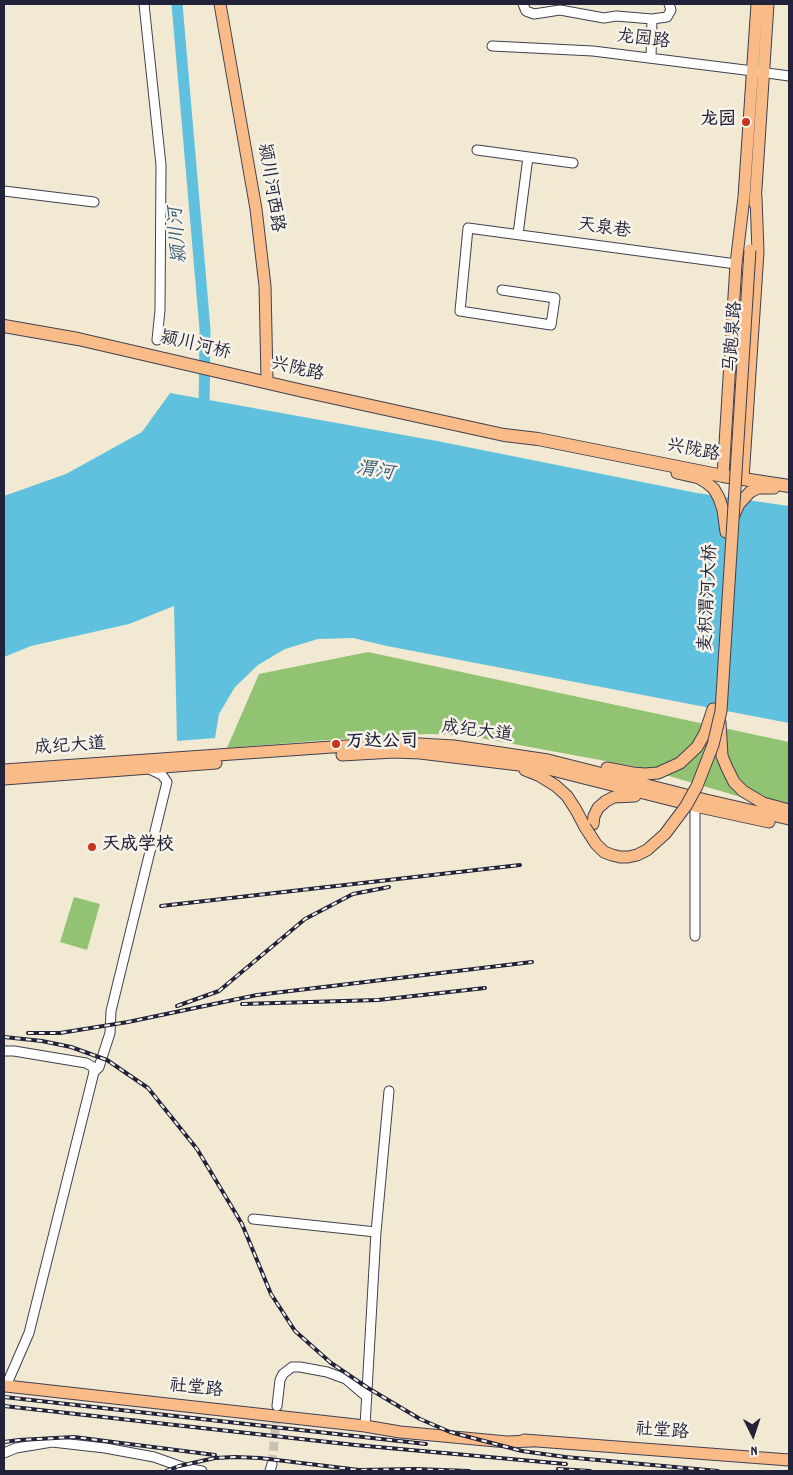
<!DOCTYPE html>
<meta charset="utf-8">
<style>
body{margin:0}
#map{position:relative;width:793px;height:1475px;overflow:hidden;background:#f1e9d2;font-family:Dekko,sans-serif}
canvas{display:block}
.frame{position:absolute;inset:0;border:5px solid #22223b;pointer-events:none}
.north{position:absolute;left:728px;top:1410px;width:50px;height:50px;-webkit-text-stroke:4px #f7f3e8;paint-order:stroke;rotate:176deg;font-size:14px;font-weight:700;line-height:20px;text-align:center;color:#22223b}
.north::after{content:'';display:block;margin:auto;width:18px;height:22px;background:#22223b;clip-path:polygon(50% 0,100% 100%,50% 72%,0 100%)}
</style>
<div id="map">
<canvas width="793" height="1475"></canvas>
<div class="frame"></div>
<div class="north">N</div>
</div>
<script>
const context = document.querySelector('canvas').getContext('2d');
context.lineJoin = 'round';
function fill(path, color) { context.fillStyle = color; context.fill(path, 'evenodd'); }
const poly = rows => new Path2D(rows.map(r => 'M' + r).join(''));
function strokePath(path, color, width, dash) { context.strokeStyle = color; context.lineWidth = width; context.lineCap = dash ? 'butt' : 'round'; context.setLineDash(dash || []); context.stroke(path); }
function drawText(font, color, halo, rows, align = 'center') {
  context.font = font + ' Dekko,"LXGW WenKai TC",sans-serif'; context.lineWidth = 5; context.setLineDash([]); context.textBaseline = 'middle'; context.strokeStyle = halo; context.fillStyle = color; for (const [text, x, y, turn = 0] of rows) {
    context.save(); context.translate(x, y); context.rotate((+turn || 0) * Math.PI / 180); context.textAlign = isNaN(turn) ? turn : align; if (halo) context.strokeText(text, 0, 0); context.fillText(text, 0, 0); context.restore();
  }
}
const green = poly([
 [368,652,789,742,789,811,638,767,470,736,433,734,390,735,227,748,259,674],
 [74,897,100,904,87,950,60,942]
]);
const water = poly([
 [170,393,437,441,697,493,789,506,789,723,387,646,353,638,318,639,285,649,258,665,235,687,219,714,215,738,177,741,174,606,129,624,31,646,4,657,4,496,66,474,142,432]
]);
const river = poly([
 [177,4,205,329,204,414]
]);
const minorTunnel = poly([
 [272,1464,277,1411]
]);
const minor = poly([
 [144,4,161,165,160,310,157,340],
 [523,4,526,11,534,14,560,10,604,18,616,16,652,19,667,17,671,10,669,4],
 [492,46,593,51,753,71,789,76],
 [651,58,652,19],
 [477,150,573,163],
 [4,191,94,202],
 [518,234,528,157],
 [502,290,555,298,551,325,460,311,468,228,736,264],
 [695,806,695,936],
 [4,1051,14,1051,86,1063,93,1067,94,1072,29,1333,6,1386,4,1386],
 [94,1072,99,1067,110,1033,111,1011,167,782,162,775,149,769],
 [253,1219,376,1232],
 [277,1406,280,1380,283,1374,292,1367,300,1367,327,1372,346,1379,367,1397],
 [365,1426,376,1232,389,1091],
 [4,1453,16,1448,52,1442,105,1448,154,1457,185,1468,202,1471],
 [270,1471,272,1464]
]);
const major = poly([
 [220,4,256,209,265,286,267,379],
 [755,204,768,4],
 [677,473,699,478,707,483,714,489,719,498,723,510,726,532],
 [723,476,736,264,744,197,757,4],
 [743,479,758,252,756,197],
 [734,515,739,504,750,492,758,488,774,488],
 [720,722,722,756,727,768,734,782,743,791,763,803,789,810],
 [342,755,394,752,420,753,544,768,695,806,769,822],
 [607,768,633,773,645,774,658,773,680,763,697,747,705,733,713,709],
 [4,770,375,744,420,744,454,746,548,760,706,800,789,819],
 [525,770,540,776,556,786,567,796,576,810,585,827],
 [4,779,216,763],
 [593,824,594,816,598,808,606,801,614,797,635,796],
 [6,1386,365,1426,400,1432,507,1442,532,1441],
 [524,1440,789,1460]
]);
const highway = poly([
 [4,326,78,339,303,391,504,435,538,439,723,476,789,486]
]);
const rail = poly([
 [161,906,520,865],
 [242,1004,378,1000,485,988],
 [177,1006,219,991,305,919,353,894,389,887],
 [28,1033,60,1033,128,1022,257,995,532,962],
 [4,1037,42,1041,71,1047,107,1060,148,1088,197,1149,242,1224,271,1294,295,1331,331,1363,368,1388,420,1419,450,1432,522,1451,565,1457,718,1471],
 [4,1397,426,1444],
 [4,1406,355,1445,566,1464],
 [4,1442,19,1440,74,1437,215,1455],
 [558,1469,590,1471],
 [166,1471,179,1466,215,1458,235,1457,260,1458,359,1470,416,1469,469,1471]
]);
const majorBridge = poly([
 [585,827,596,844,604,852,612,855,620,857,628,857,637,855,647,850,665,834,686,806,697,786,713,745,721,711,750,250]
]);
const markers = [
 [746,122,5,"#c8321e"],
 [336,744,5,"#c8321e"],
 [92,847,5,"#c8321e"]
];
const streetNames = [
 ["龙园路",643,41,7],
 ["颍川河西路",269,188,81],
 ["天泉巷",604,230,8],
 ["马跑泉路",735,337,-86],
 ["颍川河桥",195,347,13],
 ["兴陇路",297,371,13],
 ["兴陇路",693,452,11],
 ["麦积渭河大桥",710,598,-87],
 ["成纪大道",477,733,7],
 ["成纪大道",70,748,-4],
 ["社堂路",196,1390,6],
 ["社堂路",662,1433,4]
];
const poiNames = [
 ["龙园",736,122,"right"],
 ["万达公司",346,744],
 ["天成学校",102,847]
];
const waterNames = [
 ["颍川河",180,235,-95],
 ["渭河",375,473,9]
];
fill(green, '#91c373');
fill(water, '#60c1de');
strokePath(river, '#60c1de', 11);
strokePath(minorTunnel, '#c8c1b4', 9, [9, 4.5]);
strokePath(minor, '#414052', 11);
strokePath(major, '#414052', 13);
strokePath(highway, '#414052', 14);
strokePath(minor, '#fff', 9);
strokePath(major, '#f9bc89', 11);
strokePath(highway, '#f9bc89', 12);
strokePath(rail, '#22223b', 4);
strokePath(rail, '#f7f3e8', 2, [5.5]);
strokePath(majorBridge, '#414052', 13, []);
strokePath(majorBridge, '#f9bc89', 11);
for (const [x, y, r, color] of markers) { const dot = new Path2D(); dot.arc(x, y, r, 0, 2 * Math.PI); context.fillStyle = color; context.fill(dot); strokePath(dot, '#f7f3e8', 2); }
drawText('18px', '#22223b', '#f7f3e8', streetNames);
drawText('bold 18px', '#22223b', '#f7f3e8', poiNames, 'left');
drawText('italic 19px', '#385a74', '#f7f3e8', waterNames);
</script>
